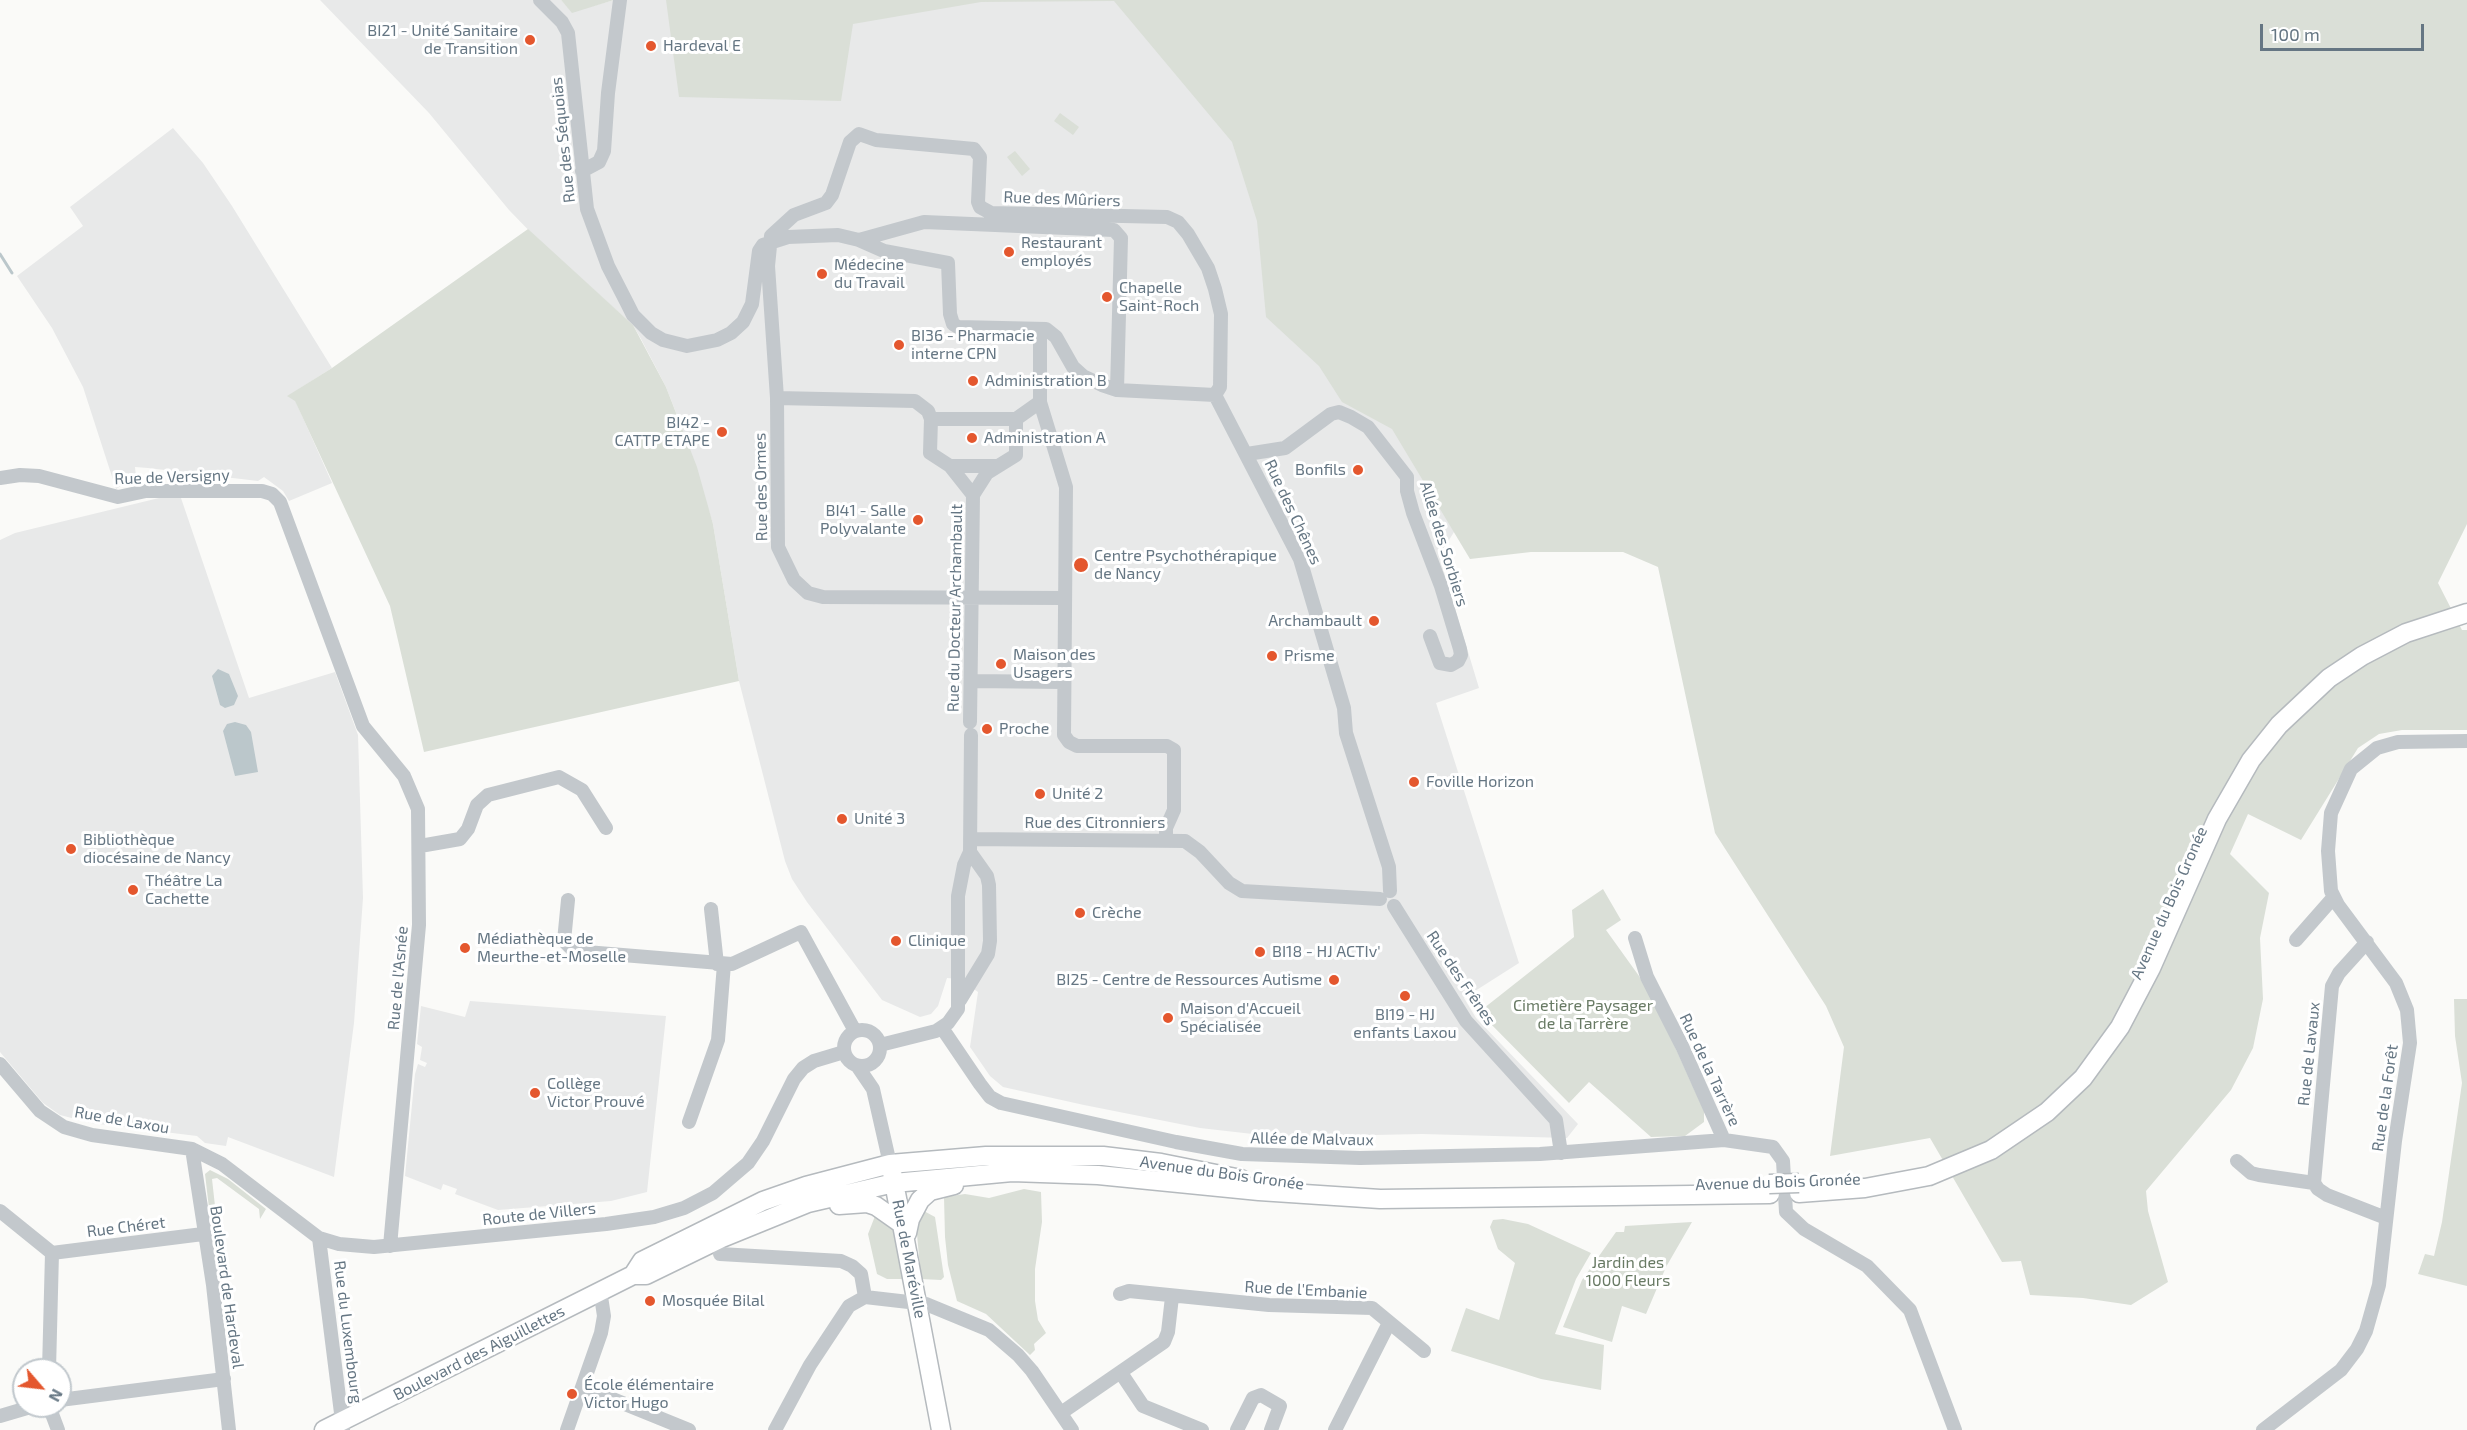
<!DOCTYPE html>
<meta charset="utf-8">
<style>
body{margin:0}
#map{position:relative;width:2467px;height:1430px;overflow:hidden;background:#fafaf8;font-family:"Exo 2",sans-serif}
canvas{display:block}
.north{position:absolute;left:12px;top:1358px;width:60px;height:60px;box-sizing:border-box;background:#fff;border:2px solid #c1c8cd;border-radius:50%;rotate:118deg;font-size:16px;font-weight:700;line-height:24px;text-align:center;color:#657683}
.north::after{content:'';display:block;margin:auto;width:21px;height:27px;background:#e4572e;clip-path:polygon(50% 0,100% 100%,50% 72%,0 100%)}
.scale{position:absolute;left:2260px;top:24px;width:164px;height:27px;box-sizing:border-box;border:3px solid #657683;border-top:0;padding-left:8px;font-size:18px;line-height:21px;white-space:nowrap;color:#657683;-webkit-text-stroke:4px #fff;paint-order:stroke}
</style>
<div id="map">
<canvas width="2467" height="1430"></canvas>
<div class="north">N</div>
<div class="scale">100 m</div>
</div>
<script>
const context = document.querySelector('canvas').getContext('2d');
context.lineJoin = 'round';
function fill(path, color) { context.fillStyle = color; context.fill(path, 'evenodd'); }
const poly = rows => new Path2D(rows.map(r => 'M' + r).join(''));
function strokePath(path, color, width, dash) { context.strokeStyle = color; context.lineWidth = width; context.lineCap = dash ? 'butt' : 'round'; context.setLineDash(dash || []); context.stroke(path); }
function drawText(font, color, halo, rows, align = 'center') {
  context.font = font + ' "Exo 2",sans-serif'; context.lineWidth = 6; context.setLineDash([]); context.textBaseline = 'middle'; context.strokeStyle = halo; context.fillStyle = color; for (const [text, x, y, turn = 0] of rows) {
    context.save(); context.translate(x, y); context.rotate((+turn || 0) * Math.PI / 180); context.textAlign = isNaN(turn) ? turn : align; if (halo) context.strokeText(text, 0, 0); context.fillText(text, 0, 0); context.restore();
  }
}
const built = poly([
 [320,0,561,0,572,12,614,0,1205,0,1459,524,1439,556,1479,688,1436,703,1519,963,1464,998,1476,1018,1578,1124,1567,1138,1422,1134,1279,1137,1200,1128,1084,1105,1003,1087,990,1076,970,1047,978,992,959,979,947,978,938,1006,931,1014,920,1017,882,1000,807,902,792,879,785,861,739,681,713,524,682,428,666,387,641,339,633,325,542,244,509,210,429,113],
 [173,128,203,163,232,206,332,368,288,396,295,400,332,483,289,501,283,491,264,477,258,481,148,468,135,467,136,477,116,489,83,387,52,328,17,276,83,226,70,207],
 [159,498,181,498,249,698,335,672,358,735,363,898,354,1023,334,1177,228,1137,226,1146,205,1143,197,1136,91,1123,60,1115,43,1103,0,1052,0,540,15,533],
 [470,1001,666,1016,647,1192,611,1201,498,1210,455,1194,457,1189,443,1184,441,1190,405,1176,415,1074,418,1064,425,1067,427,1063,420,1060,422,1047,417,1044,421,1006,465,1017]
]);
const green = poly([
 [561,0,614,0,572,13],
 [666,0,2467,0,2467,524,2438,583,2462,630,2467,630,2467,730,2402,730,2379,734,2358,748,2301,840,2248,814,2230,854,2269,893,2260,938,2263,999,2253,1048,2231,1090,2146,1191,2148,1211,2168,1282,2131,1305,2083,1298,2030,1295,2021,1261,2002,1262,1930,1138,1830,1156,1844,1047,1826,1006,1715,833,1658,567,1623,552,1531,552,1470,559,1392,429,1342,402,1319,366,1266,317,1257,221,1232,142,1114,1,981,2,853,24,841,101,679,97],
 [1060,113,1079,127,1073,135,1054,121],
 [1015,151,1030,169,1022,176,1007,157],
 [528,229,633,325,666,387,697,467,713,524,739,681,424,752,390,606,295,401,287,396,332,368],
 [1603,889,1621,920,1606,930,1639,976,1666,1027,1704,1111,1704,1122,1685,1136,1651,1137,1589,1082,1569,1103,1479,1012,1574,937,1572,910],
 [2454,999,2467,999,2467,1286,2418,1274,2425,1254,2434,1256,2442,1222,2462,1083,2455,1036],
 [210,1170,228,1179,266,1209,260,1219,259,1209,217,1178,212,1179,217,1224,211,1225,205,1174],
 [1024,1189,1041,1192,1042,1222,1035,1269,1035,1301,1038,1320,1046,1333,1034,1344,1035,1350,1030,1355,986,1314,957,1301,948,1265,945,1237,944,1197,965,1194,989,1198],
 [922,1210,935,1217,944,1277,941,1280,921,1279,916,1223],
 [877,1211,889,1220,895,1232,903,1279,887,1279,877,1274,868,1234],
 [1503,1219,1528,1224,1591,1253,1576,1279,1555,1334,1604,1345,1601,1390,1541,1379,1451,1351,1466,1308,1499,1320,1515,1263,1498,1249,1490,1227,1493,1220],
 [1692,1222,1666,1267,1646,1314,1622,1306,1612,1342,1563,1327,1582,1280,1616,1232,1624,1232,1625,1226]
]);
const water = poly([
 [218,669,229,674,238,696,234,705,225,708,220,705,212,676],
 [235,722,246,725,251,732,258,772,235,776,223,731,227,724]
]);
const stream = poly([
 [0,254,12,273]
]);
const minor = poly([
 [540,0,562,22,568,33,587,209,608,266,627,303,633,315,651,333,663,340,687,346,717,340,731,333,743,322,752,304,759,251,763,245,788,237,838,235,859,240,924,222,1114,230,1121,238,1117,390],
 [582,171,599,162,604,151,608,93,620,0],
 [859,240,884,251,948,263,950,314,953,324,958,327,1046,329,1056,337,1073,367,1083,376,1102,385,1117,390,1215,395],
 [1040,329,1040,402,1066,487,1064,735,1069,742,1077,746,1167,746,1174,750,1174,810,1166,828,1166,840],
 [1215,395,1300,559,1344,708,1346,733,1389,867,1390,891],
 [777,398,915,401,928,411,931,419],
 [1247,454,1285,448,1331,414,1339,412,1351,417,1368,427,1407,477,1407,491,1413,513,1441,586,1460,649,1461,655,1458,661,1451,665,1440,663,1430,636],
 [950,466,996,466],
 [0,478,20,475,39,476,118,497,146,491,262,491,272,494,280,502,363,726,404,776,418,809,419,925,390,1246],
 [973,495,950,466,930,453,931,419,1016,419,1040,402],
 [973,495,987,473,1016,455,1016,419],
 [1065,598,823,597,808,593,794,580,778,547,777,398,768,266,771,236,794,215,826,203,832,195,850,142,859,134,876,140,974,149,980,157,978,202,980,207,991,213,1167,217,1178,222,1188,234,1208,268,1215,289,1221,314,1220,387,1215,395],
 [972,681,1064,682],
 [970,722,973,495],
 [970,839,1185,841,1200,852,1229,883,1242,891,1380,899],
 [420,846,460,839,468,829,477,805,488,795,559,777,582,790,606,828],
 [568,900,564,941,574,951,732,964,801,932,855,1031],
 [1394,906,1466,1021,1556,1120,1561,1153],
 [711,909,717,964],
 [1635,938,1647,977,1682,1046,1724,1140],
 [2296,940,2333,898],
 [2367,942,2339,973,2332,986,2314,1183,2318,1189,2327,1195,2386,1218],
 [960,1000,988,954,990,941,989,885,987,876,970,852],
 [942,1028,980,1084,990,1097,1001,1103,1176,1142,1242,1154,1360,1158,1540,1154,1724,1140,1773,1147,1783,1161,1786,1212,1804,1229,1867,1266,1910,1310,1955,1430],
 '844 1048a18 18 0 1 1 36 0a18 18 0 1 1-36 0Z',
 [880,1045,936,1031,948,1023,958,1009,958,896,964,865,970,852,971,735],
 [0,1064,40,1111,64,1127,92,1135,192,1149,222,1164,319,1238,339,1244,374,1247,606,1224,654,1217,684,1208,713,1193,748,1163,763,1141,794,1079,803,1068,814,1061,844,1052],
 [858,1067,873,1089,890,1164],
 [689,1122,718,1040,724,964],
 [192,1149,213,1285,229,1430],
 [2237,1161,2251,1173,2259,1175,2314,1183],
 [0,1211,52,1253,49,1370],
 [319,1238,343,1429],
 [52,1253,203,1234],
 [720,1254,841,1261,852,1266,861,1274,865,1297],
 [1120,1294,1129,1291,1269,1305,1372,1308,1424,1351],
 [1121,1373,1143,1406,1202,1430],
 [583,1387,689,1430],
 [60,1400,224,1379],
 [49,1406,58,1430],
 [1061,1413,1164,1342,1168,1332,1172,1297],
 [0,1416,34,1406],
 [567,1430,601,1333,604,1316,600,1290],
 [775,1430,810,1365,849,1306,865,1297,926,1304,989,1330,1018,1355,1032,1371,1072,1430],
 [1237,1430,1253,1398,1261,1395,1280,1406,1271,1430],
 [1335,1430,1389,1323],
 [2263,1430,2341,1370,2357,1349,2366,1331,2379,1285,2395,1141,2410,1043,2407,1010,2396,983,2338,905,2331,891,2328,851,2331,813,2351,769,2377,748,2398,742,2467,741]
]);
const major = poly([
 [892,1172,941,1430],
 [1799,1193,1865,1188,1929,1176,1991,1150,2047,1112,2083,1078,2120,1027,2151,968,2217,819,2251,760,2279,725,2329,678,2362,656,2406,633,2467,613],
 [839,1205,867,1203,876,1206,903,1225],
 [907,1233,910,1219,920,1200,930,1191,954,1185],
 [633,1275,642,1261,763,1201,806,1186,890,1164,986,1156,1103,1156,1161,1163,1241,1179],
 [324,1430,633,1275,646,1275,722,1238,808,1203,894,1183,1012,1172,1098,1175,1259,1191,1380,1199,1770,1194]
]);
const majorBridge = poly([
 [1769,1184,1799,1183]
]);
const markers = [
 [530,40,6,"#e4572e"],
 [651,46,6,"#e4572e"],
 [1009,252,6,"#e4572e"],
 [822,274,6,"#e4572e"],
 [1107,297,6,"#e4572e"],
 [899,345,6,"#e4572e"],
 [973,381,6,"#e4572e"],
 [722,432,6,"#e4572e"],
 [972,438,6,"#e4572e"],
 [1358,470,6,"#e4572e"],
 [918,520,6,"#e4572e"],
 [1081,565,8,"#e4572e"],
 [1374,621,6,"#e4572e"],
 [1272,656,6,"#e4572e"],
 [1001,664,6,"#e4572e"],
 [987,729,6,"#e4572e"],
 [1414,782,6,"#e4572e"],
 [1040,794,6,"#e4572e"],
 [842,819,6,"#e4572e"],
 [71,849,6,"#e4572e"],
 [133,890,6,"#e4572e"],
 [1080,913,6,"#e4572e"],
 [896,941,6,"#e4572e"],
 [465,948,6,"#e4572e"],
 [1260,952,6,"#e4572e"],
 [1334,980,6,"#e4572e"],
 [1405,996,6,"#e4572e"],
 [1168,1018,6,"#e4572e"],
 [535,1093,6,"#e4572e"],
 [650,1301,6,"#e4572e"],
 [572,1394,6,"#e4572e"]
];
const poiNames = [
 ["BI21 - Unité Sanitaire",518,31,"right"],
 ["de Transition",518,49,"right"],
 ["Hardeval E",663,46],
 ["Restaurant",1021,243],
 ["employés",1021,261],
 ["Médecine",834,265],
 ["du Travail",834,283],
 ["Chapelle",1119,288],
 ["Saint-Roch",1119,306],
 ["BI36 - Pharmacie",911,336],
 ["interne CPN",911,354],
 ["Administration B",985,381],
 ["BI42 -",710,423,"right"],
 ["CATTP ETAPE",710,441,"right"],
 ["Administration A",984,438],
 ["Bonfils",1346,470,"right"],
 ["BI41 - Salle",906,511,"right"],
 ["Polyvalante",906,529,"right"],
 ["Centre Psychothérapique",1094,556],
 ["de Nancy",1094,574],
 ["Archambault",1362,621,"right"],
 ["Maison des",1013,655],
 ["Usagers",1013,673],
 ["Prisme",1284,656],
 ["Proche",999,729],
 ["Foville Horizon",1426,782],
 ["Unité 2",1052,794],
 ["Unité 3",854,819],
 ["Bibliothèque",83,840],
 ["diocésaine de Nancy",83,858],
 ["Théâtre La",145,881],
 ["Cachette",145,899],
 ["Crèche",1092,913],
 ["Médiathèque de",477,939],
 ["Meurthe-et-Moselle",477,957],
 ["Clinique",908,941],
 ["BI18 - HJ ACTIv'",1272,952],
 ["BI25 - Centre de Ressources Autisme",1322,980,"right"],
 ["Maison d'Accueil",1180,1009],
 ["Spécialisée",1180,1027],
 ["BI19 - HJ",1405,1015,"center"],
 ["enfants Laxou",1405,1033,"center"],
 ["Collège",547,1084],
 ["Victor Prouvé",547,1102],
 ["Mosquée Bilal",662,1301],
 ["École élémentaire",584,1385],
 ["Victor Hugo",584,1403]
];
const streetNames = [
 ["Rue des Séquoias",563,140,-96],
 ["Rue des Mûriers",1062,199,2],
 ["Rue de Versigny",172,477,-2],
 ["Rue des Ormes",761,487,-91],
 ["Rue des Chênes",1293,512,65],
 ["Allée des Sorbiers",1444,544,73],
 ["Rue du Docteur Archambault",955,608,-89],
 ["Rue des Citronniers",1095,823],
 ["Avenue du Bois Gronée",2169,903,-66],
 ["Rue de l'Asnée",398,978,-85],
 ["Rue des Frênes",1461,978,56],
 ["Rue de Lavaux",2309,1054,-84],
 ["Rue de la Tarrère",1710,1070,65],
 ["Rue de la Forêt",2385,1098,-82],
 ["Rue de Laxou",122,1120,10],
 ["Allée de Malvaux",1312,1139,1],
 ["Avenue du Bois Gronée",1222,1173,8],
 ["Avenue du Bois Gronée",1778,1182,-2],
 ["Route de Villers",539,1214,-6],
 ["Rue Chéret",126,1227,-7],
 ["Rue de Maréville",909,1259,79],
 ["Boulevard de Hardeval",227,1287,82],
 ["Rue de l'Embanie",1306,1290,3],
 ["Rue du Luxembourg",348,1332,83],
 ["Boulevard des Aiguillettes",479,1353,-27]
];
const parkNames = [
 ["Cimetière Paysager",1583,1006],
 ["de la Tarrère",1583,1024],
 ["Jardin des",1628,1263],
 ["1000 Fleurs",1628,1281]
];
fill(built, '#e8e9e9');
fill(green, '#dadfd7');
fill(water, '#bbc7cb');
strokePath(stream, '#bbc7cb', 3);
strokePath(major, '#b5babe', 21);
strokePath(minor, '#c3c8cc', 14);
strokePath(major, '#fff', 18);
strokePath(majorBridge, '#b5babe', 21, []);
strokePath(majorBridge, '#fff', 18);
for (const [x, y, r, color] of markers) { const dot = new Path2D(); dot.arc(x, y, r, 0, 2 * Math.PI); context.fillStyle = color; context.fill(dot); strokePath(dot, '#fff', 2); }
drawText('16px', '#657683', '#fff', poiNames, 'left');
drawText('16px', '#657683', '#fff', streetNames);
drawText('16px', '#687a64', '#fff', parkNames);
</script>
